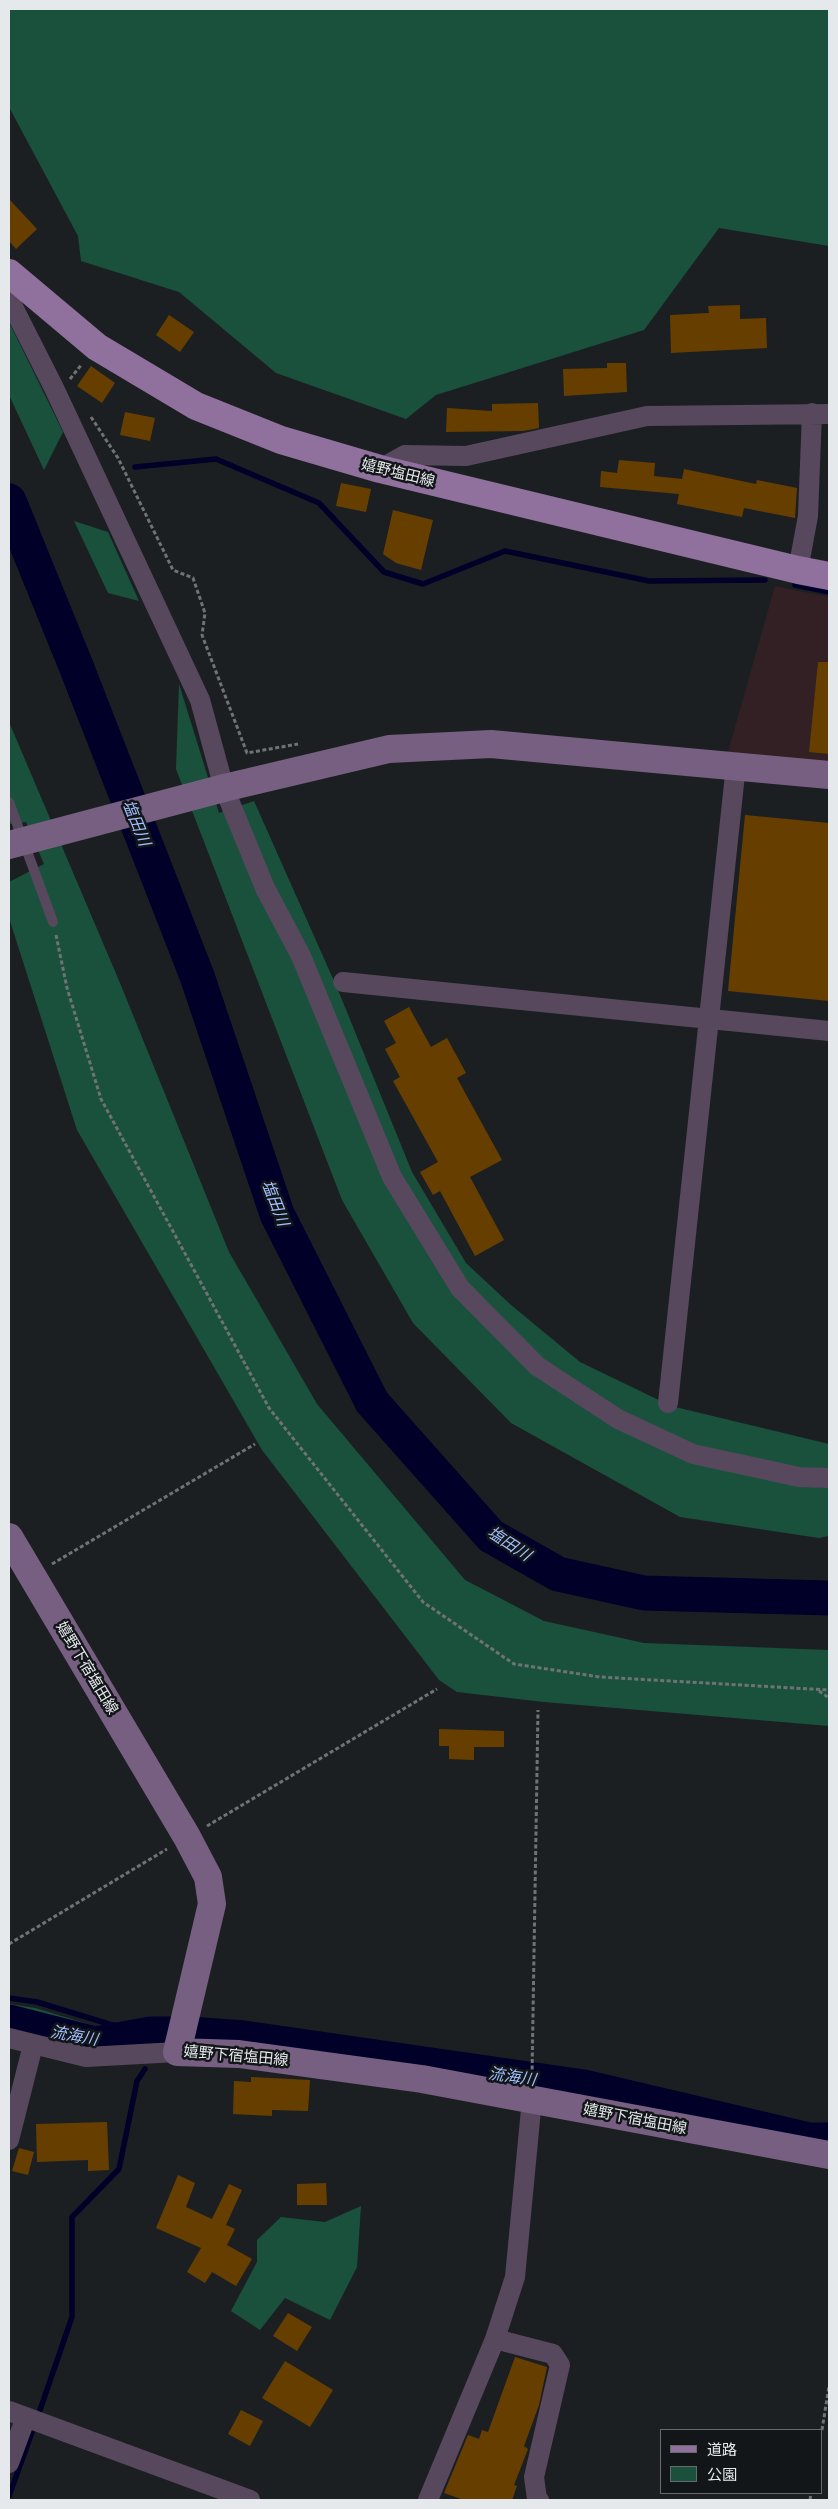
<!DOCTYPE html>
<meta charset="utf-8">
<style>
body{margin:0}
#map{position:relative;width:838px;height:2509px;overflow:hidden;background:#1c1f22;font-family:"Playfair Display","Noto Sans JP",serif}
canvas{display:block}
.frame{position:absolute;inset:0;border:10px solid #e6e9eb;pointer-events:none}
.legend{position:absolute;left:660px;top:2429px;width:162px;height:65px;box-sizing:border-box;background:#131619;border:1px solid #676a6d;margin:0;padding:6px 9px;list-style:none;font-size:15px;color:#e6e9eb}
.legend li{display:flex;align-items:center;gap:10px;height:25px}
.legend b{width:25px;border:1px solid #676a6d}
</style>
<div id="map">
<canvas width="838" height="2509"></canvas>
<div class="frame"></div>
<ul class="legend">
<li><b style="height:6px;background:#90709d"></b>道路</li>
<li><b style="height:14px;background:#1a513c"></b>公園</li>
</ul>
</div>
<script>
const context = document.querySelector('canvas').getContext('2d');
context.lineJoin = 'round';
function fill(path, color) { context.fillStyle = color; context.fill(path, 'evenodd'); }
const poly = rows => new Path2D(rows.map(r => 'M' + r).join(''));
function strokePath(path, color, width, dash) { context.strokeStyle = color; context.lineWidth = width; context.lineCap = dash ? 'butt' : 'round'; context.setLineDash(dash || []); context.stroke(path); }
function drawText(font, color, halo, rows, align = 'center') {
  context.font = font + ' "Playfair Display","Noto Sans JP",serif'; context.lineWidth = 5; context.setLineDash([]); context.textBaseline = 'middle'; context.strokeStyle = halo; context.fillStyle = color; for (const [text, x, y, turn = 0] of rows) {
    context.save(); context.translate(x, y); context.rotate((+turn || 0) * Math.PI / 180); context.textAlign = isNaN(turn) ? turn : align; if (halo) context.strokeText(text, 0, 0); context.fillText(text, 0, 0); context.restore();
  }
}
const commercial = poly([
 [775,586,829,597,829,763,728,752]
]);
const green = poly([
 [9,9,829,9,829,246,719,228,644,330,436,395,406,419,276,373,179,292,81,261,78,236,9,107],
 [9,322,63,432,44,470,9,395],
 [74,521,108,532,139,601,108,593],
 [179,684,219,813,254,801,338,990,412,1172,466,1263,511,1305,580,1362,671,1406,829,1444,829,1536,819,1538,680,1517,511,1423,413,1323,342,1200,176,769],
 [9,722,120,983,229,1252,317,1404,465,1580,544,1621,644,1643,829,1650,829,1726,544,1702,457,1692,439,1680,262,1450,77,1130,9,918,9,882,44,864,26,822,9,824],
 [9,2004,35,2008,101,2028,94,2037,9,2017],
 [361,2206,357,2267,330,2320,285,2298,260,2330,231,2311,257,2262,257,2240,281,2217,325,2222]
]);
const stream = poly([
 [135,467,216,459,319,503,384,572,423,584,505,551,649,581,765,580],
 [795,585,829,592],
 [9,1998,37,2002,109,2024,151,2034],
 [40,2410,72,2317,72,2217,119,2169,137,2081,145,2069],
 [9,2496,32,2432]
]);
const river = poly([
 [9,501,76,666,197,976,277,1214,372,1402,491,1536,558,1574,644,1593,829,1598],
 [9,2022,95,2044,151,2034,169,2034],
 [190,2034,244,2038,584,2087,809,2140,829,2140]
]);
const building = poly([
 [9,199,37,229,16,249,9,241],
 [740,305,740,319,766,318,767,348,671,353,670,315,709,313,708,306],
 [169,315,194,332,180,352,156,335],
 [607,363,626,363,627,392,564,396,563,369,607,368],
 [91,366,115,383,102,403,77,386],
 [538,403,539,428,523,431,446,432,447,408,492,411,492,404],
 [125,412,155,418,150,441,120,435],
 [619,460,655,463,654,476,682,479,684,469,756,484,757,480,797,488,795,518,744,508,742,517,677,504,679,494,600,487,601,471,617,473],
 [341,483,371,489,366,512,336,506],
 [393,510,433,520,421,570,396,563,383,554],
 [818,662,829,662,829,754,809,752],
 [745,815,829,823,829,1001,728,991],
 [409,1007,431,1047,447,1038,466,1073,457,1078,502,1160,470,1177,504,1240,475,1256,440,1191,433,1195,420,1172,438,1162,393,1081,400,1077,385,1049,396,1043,384,1021],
 [439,1729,504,1731,504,1747,474,1747,474,1760,449,1759,449,1746,439,1746],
 [251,2077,310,2080,308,2111,272,2110,272,2116,233,2114,234,2081,251,2082],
 [107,2122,109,2170,88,2171,88,2160,37,2162,36,2124],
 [19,2148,34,2152,28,2175,12,2171],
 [178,2175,195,2183,186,2207,212,2219,229,2184,242,2190,226,2225,235,2229,227,2245,252,2259,236,2286,212,2272,205,2283,187,2272,201,2248,156,2228],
 [326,2183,327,2205,297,2205,297,2184],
 [288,2313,312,2327,297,2351,273,2336],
 [515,2357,547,2367,539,2405,524,2446,528,2449,514,2485,517,2486,512,2500,464,2500,444,2493,468,2435,479,2439,482,2430,488,2432],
 [285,2361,333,2390,310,2427,262,2398],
 [241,2410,263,2421,250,2446,228,2434]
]);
const path = poly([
 [70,379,82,364],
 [91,417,118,458,173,570,193,578,205,613,202,635,247,753,298,744],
 [56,935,67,988,101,1099,269,1408,423,1602,514,1664,600,1677,829,1690],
 [52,1564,255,1444],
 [819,1691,829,1698],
 [207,1826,437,1689],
 [9,1944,167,1849],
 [532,2076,538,1710],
 [822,2430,829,2386],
 [810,2500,811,2493]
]);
const lane = poly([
 [9,802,53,922]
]);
const street = poly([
 [9,299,54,388,200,700,224,788,265,888,301,956,392,1177,460,1288,537,1366,618,1419,693,1454,799,1477,829,1478],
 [380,469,405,455,466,456,647,416,829,414],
 [798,570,808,516,812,413],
 [343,982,829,1031],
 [668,1403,736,765],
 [9,2038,86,2057,177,2052],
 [9,2140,33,2045],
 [495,2339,553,2354,560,2365,534,2477,537,2499,539,2500],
 [9,2411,250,2500],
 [9,2463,26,2417],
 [428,2500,495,2339,515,2277,532,2099]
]);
const secondary = poly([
 [9,845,224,788,389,749,491,744,829,775],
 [9,1537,187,1837,208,1877,212,1904,177,2052,239,2054,422,2079,829,2155]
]);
const primary = poly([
 [9,273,97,347,196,406,281,440,380,469,798,570,829,576]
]);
const streetNames = [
 ["嬉野塩田線",398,473,14],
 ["嬉野下宿塩田線",87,1668,59],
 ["嬉野下宿塩田線",236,2056,5],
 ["嬉野下宿塩田線",635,2119,11]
];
const waterNames = [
 ["塩田川",136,823,68],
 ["塩田川",275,1203,69],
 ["塩田川",509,1544,33],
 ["流海川",74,2036,10],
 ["流海川",512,2077,8]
];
fill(commercial, '#322024');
fill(green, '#1a513c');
strokePath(stream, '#000029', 5.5);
strokePath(river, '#000029', 35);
fill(building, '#663f00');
strokePath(path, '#707375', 3, [4, 2.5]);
strokePath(lane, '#57485e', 10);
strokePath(street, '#57485e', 20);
strokePath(secondary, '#775f81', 28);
strokePath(primary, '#90709d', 28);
drawText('15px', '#e6e9eb', '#131619', streetNames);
drawText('italic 16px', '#a1befd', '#131619', waterNames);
</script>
